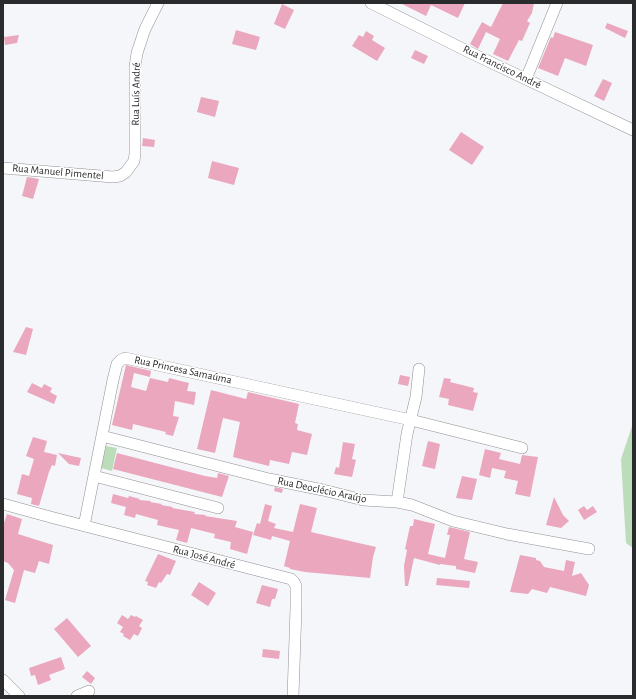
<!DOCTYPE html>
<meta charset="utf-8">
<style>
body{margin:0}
#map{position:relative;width:636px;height:699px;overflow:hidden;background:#f5f6fa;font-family:"Alegreya Sans",sans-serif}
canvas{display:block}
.frame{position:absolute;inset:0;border:4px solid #2a2b2c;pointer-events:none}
</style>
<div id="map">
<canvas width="636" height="699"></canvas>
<div class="frame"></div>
</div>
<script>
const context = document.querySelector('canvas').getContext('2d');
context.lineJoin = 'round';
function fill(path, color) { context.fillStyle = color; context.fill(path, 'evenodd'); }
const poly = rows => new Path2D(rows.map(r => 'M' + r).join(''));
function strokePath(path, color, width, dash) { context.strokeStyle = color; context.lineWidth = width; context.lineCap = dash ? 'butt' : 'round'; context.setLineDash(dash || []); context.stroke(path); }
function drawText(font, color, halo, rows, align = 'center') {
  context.font = font + ' "Alegreya Sans",sans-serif'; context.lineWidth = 3; context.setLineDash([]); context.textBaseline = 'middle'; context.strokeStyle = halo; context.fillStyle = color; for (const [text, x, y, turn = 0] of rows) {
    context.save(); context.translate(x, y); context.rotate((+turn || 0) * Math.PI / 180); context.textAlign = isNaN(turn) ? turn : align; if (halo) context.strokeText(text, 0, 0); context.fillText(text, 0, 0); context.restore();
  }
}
const green = poly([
 [633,423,633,548,626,543,621,459],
 [106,446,117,448,112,471,101,468]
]);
const building = poly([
 [400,3,465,3,458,18,431,5,426,16],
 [503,3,511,4,511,3,534,3,532,13,527,21,530,23,522,41,519,40,508,61,493,54,500,39,486,32,478,49,470,44,482,22,491,27],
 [282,4,294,10,285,29,274,24],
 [607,23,628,31,625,38,605,28],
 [236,30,260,37,256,50,232,44],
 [366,31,374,36,372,40,385,48,377,61,352,46,359,35,363,37],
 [555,32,593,45,586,66,565,58,558,76,538,68,551,37,553,38],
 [19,35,17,43,5,45,4,37],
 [415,50,428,56,424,64,411,58],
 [603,79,612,83,604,101,594,96],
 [201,97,219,101,215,117,197,112],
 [461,132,484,147,472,165,449,150],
 [143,138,155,140,154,147,142,146],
 [212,161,239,168,234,185,208,178],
 [27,177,39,179,33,199,22,196],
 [26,327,33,329,26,355,13,352],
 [126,365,151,371,150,377,134,373,131,387,146,391,150,378,168,382,169,378,189,383,187,391,196,392,194,405,175,401,173,416,179,417,173,436,165,434,166,432,133,424,132,430,112,425],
 [400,375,410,377,408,386,398,384],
 [444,378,451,379,450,382,474,388,473,392,478,393,473,411,448,405,449,399,439,397],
 [32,383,42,388,44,384,52,388,50,392,57,396,54,404,27,392],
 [211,390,246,399,248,392,299,404,295,423,298,424,297,430,312,434,307,455,292,452,289,464,270,460,269,466,233,457,240,422,223,418,215,453,197,449],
 [33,437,47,441,44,452,57,455,55,466,52,465,49,472,39,506,31,504,32,498,17,494,22,474,29,476,34,459,26,456],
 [428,441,440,444,435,469,422,466],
 [343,442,355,444,352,459,356,460,352,477,334,474,336,467,339,468],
 [485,449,501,453,499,459,520,464,522,455,538,457,530,497,515,494,518,481,504,478,506,471,492,468,490,478,479,475],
 [58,453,81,458,79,466,69,464],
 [117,453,205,476,217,478,218,473,229,476,222,497,113,469],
 [462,476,477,479,472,500,456,498],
 [275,487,283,489,282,493,274,491],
 [113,494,128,498,129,496,140,499,139,500,151,501,150,502,162,504,161,505,173,507,172,508,195,512,194,514,206,515,205,516,237,521,235,527,253,532,247,554,230,549,231,542,214,538,215,534,191,528,187,543,176,540,179,530,157,525,158,520,136,514,135,518,124,515,126,507,111,503],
 [554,497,563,515,569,521,561,528,546,525],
 [265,504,272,506,268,521,276,524,274,528,293,532,300,504,317,508,311,532,376,547,373,557,370,578,305,572,290,569,290,568,284,566,290,541,272,536,271,540,253,535,257,523,260,524],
 [584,506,587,510,593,506,597,512,584,520,578,510],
 [7,514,22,519,18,534,53,545,49,564,39,561,35,573,24,570,15,603,5,600,14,570,8,563,3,561,3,526],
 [414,519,435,524,428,554,445,558,450,535,447,535,449,527,470,532,464,559,478,562,475,573,456,569,456,566,440,564,440,565,414,558,408,586,405,586,404,566,407,550,405,549,410,526,413,526],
 [158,554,176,561,170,575,167,574,161,583,159,582,156,588,147,585,148,582,145,581],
 [520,555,536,558,536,560,540,561,544,567,564,571,566,560,575,562,572,576,581,573,589,585,586,596,550,587,547,593,532,589,528,594,510,592],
 [437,578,470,581,469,588,436,585],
 [199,582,216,593,208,606,191,595],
 [262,585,278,589,275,599,272,599,270,607,256,603],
 [122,615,128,619,131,615,135,617,136,616,143,620,139,626,142,628,138,636,134,634,130,640,123,636,124,634,120,632,123,627,117,623],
 [67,618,91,646,78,657,54,629],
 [263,649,280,651,279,659,262,657],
 [61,657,65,669,49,675,51,680,38,685,35,675,31,676,29,668],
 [87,671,95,678,91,684,82,677]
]);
const minor = poly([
 [371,3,469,52,633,130],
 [526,79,557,3],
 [3,168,113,177,120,176,126,172,134,161,135,154,135,67,137,53,145,29,158,3],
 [102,436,269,479,323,490,363,500,397,502,412,505,453,521,507,534,589,549],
 [94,476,218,508],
 [397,502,407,434,416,397,419,369],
 [3,504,54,518,291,579,294,582,296,586,296,608,293,696],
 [84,526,113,380,117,364,121,360,125,358,411,420,522,448],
 [3,680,19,696],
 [77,696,89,691]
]);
const streetNames = [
 ["Rua Francisco André",502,67,26],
 ["Rua Luís André",136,94,-89],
 ["Rua Manuel Pimentel",58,172,5],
 ["Rua Princesa Samaúma",183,370,12],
 ["Rua Deoclécio Araújo",322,490,12],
 ["Rua José André",204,557,15]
];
fill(green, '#bcddb9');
fill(building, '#eaa7be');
strokePath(minor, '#8f9194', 12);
strokePath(minor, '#fff', 11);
drawText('11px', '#2a2b2c', '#fff', streetNames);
</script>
